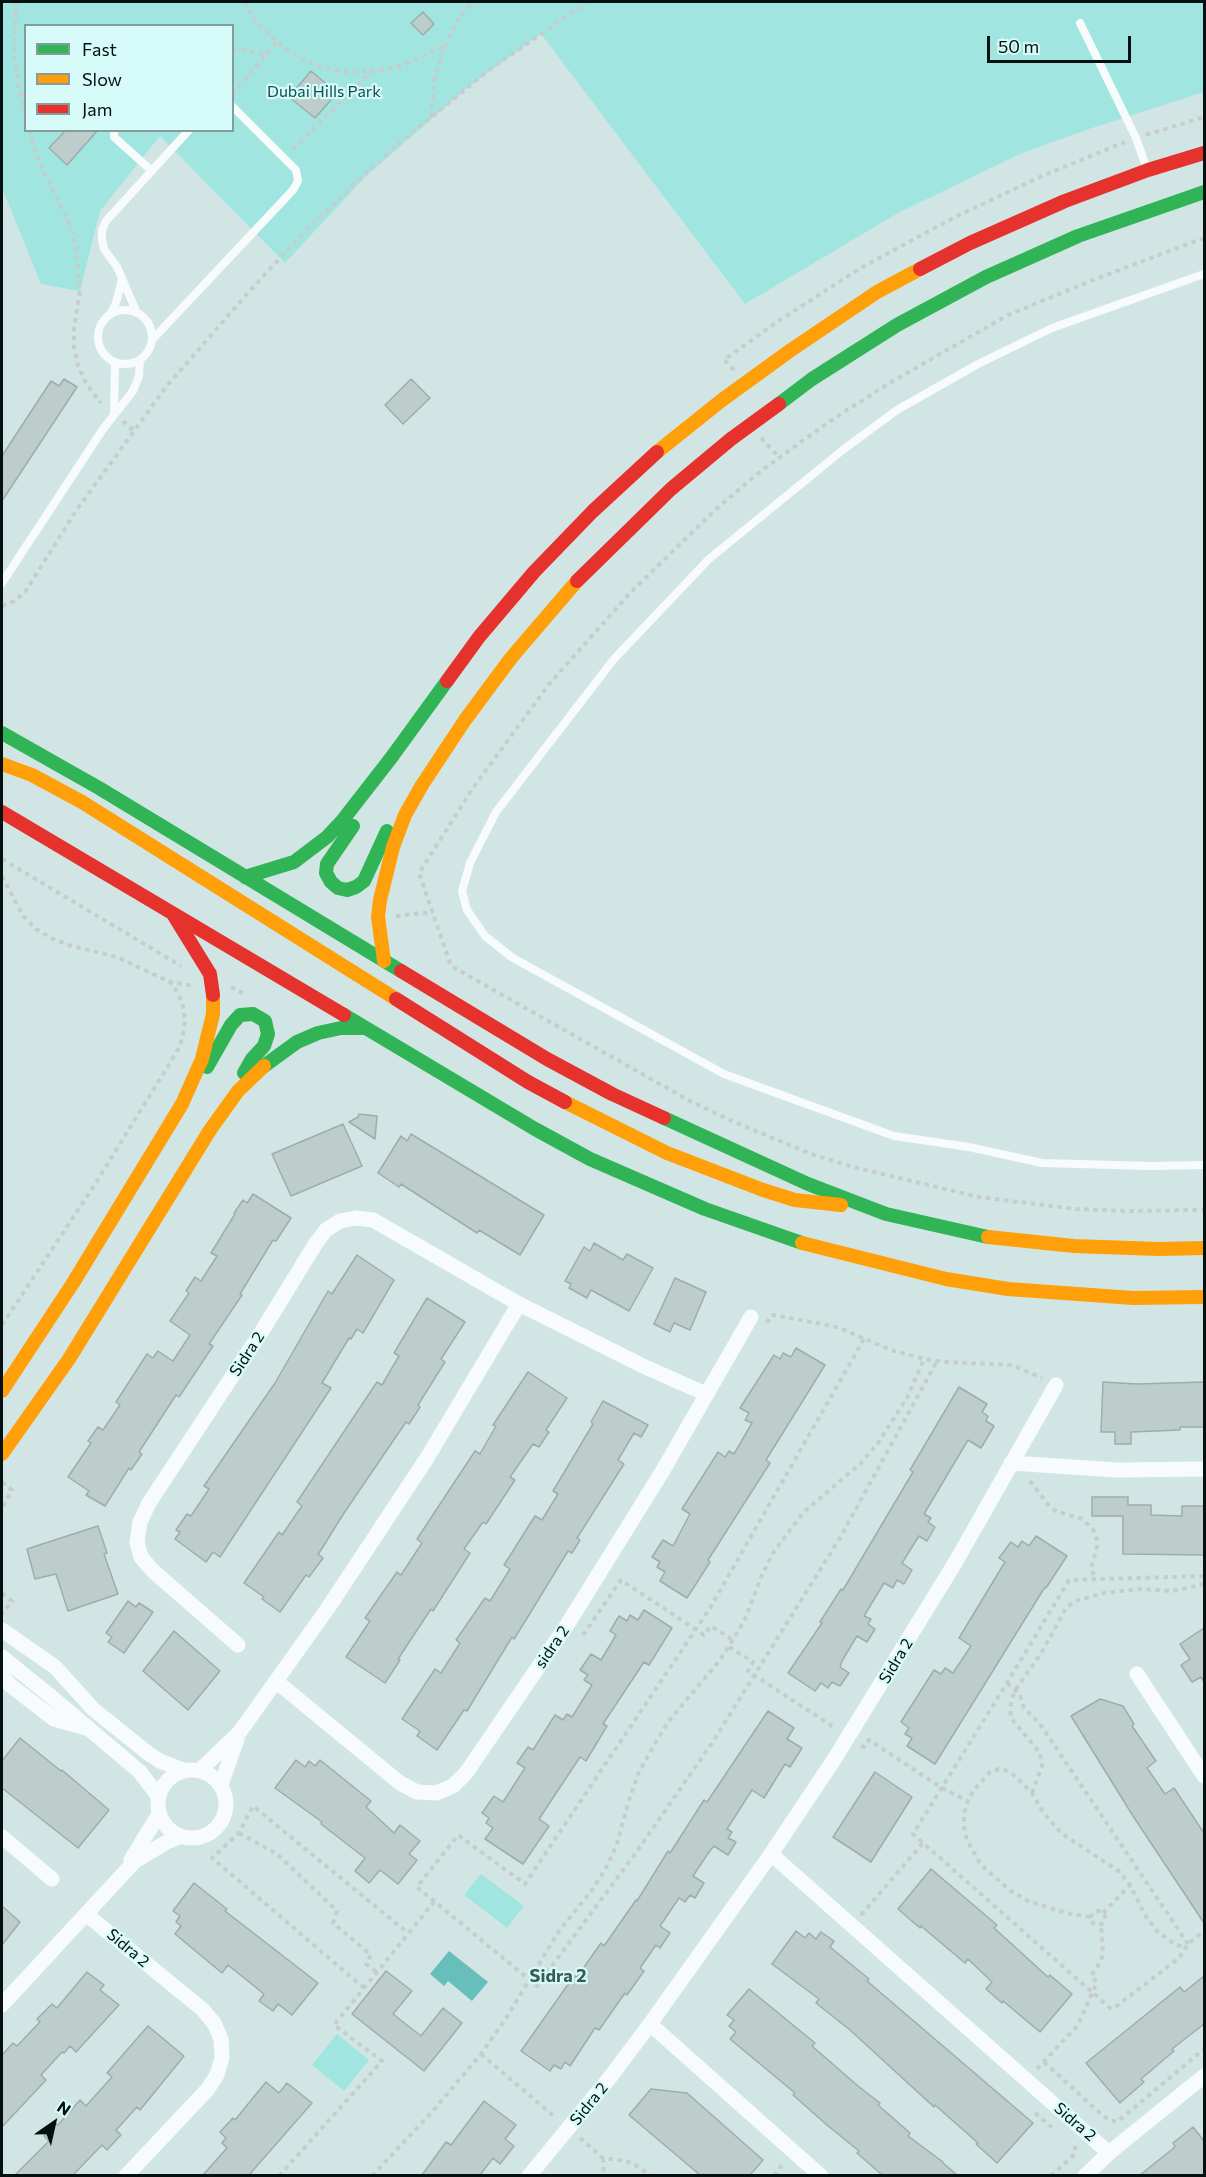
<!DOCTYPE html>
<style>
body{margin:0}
#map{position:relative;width:1206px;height:2177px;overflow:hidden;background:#d1e6e4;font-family:Commissioner,sans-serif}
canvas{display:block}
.frame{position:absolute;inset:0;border:3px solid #051110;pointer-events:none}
.legend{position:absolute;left:24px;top:24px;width:210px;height:108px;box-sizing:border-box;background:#d6fbf9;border:2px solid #829d9c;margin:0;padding:8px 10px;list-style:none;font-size:18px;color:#051110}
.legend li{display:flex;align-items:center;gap:12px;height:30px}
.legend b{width:30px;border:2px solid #829d9c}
.north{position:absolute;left:24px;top:2093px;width:60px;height:60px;-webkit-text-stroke:4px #d6fbf9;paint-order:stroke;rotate:34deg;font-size:16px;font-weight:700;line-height:24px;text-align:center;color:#051110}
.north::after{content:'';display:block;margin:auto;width:21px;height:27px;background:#051110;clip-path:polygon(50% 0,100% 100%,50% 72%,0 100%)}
.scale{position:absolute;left:987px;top:36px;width:144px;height:27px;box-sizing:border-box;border:3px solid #051110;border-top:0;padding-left:8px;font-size:18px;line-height:21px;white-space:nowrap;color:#051110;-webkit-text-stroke:4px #d6fbf9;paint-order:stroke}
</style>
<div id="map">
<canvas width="1206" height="2177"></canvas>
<div class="frame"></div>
<ul class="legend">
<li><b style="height:8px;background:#30b455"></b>Fast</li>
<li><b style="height:8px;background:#ff9f0a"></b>Slow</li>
<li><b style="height:8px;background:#e5322d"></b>Jam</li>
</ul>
<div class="north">N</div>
<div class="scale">50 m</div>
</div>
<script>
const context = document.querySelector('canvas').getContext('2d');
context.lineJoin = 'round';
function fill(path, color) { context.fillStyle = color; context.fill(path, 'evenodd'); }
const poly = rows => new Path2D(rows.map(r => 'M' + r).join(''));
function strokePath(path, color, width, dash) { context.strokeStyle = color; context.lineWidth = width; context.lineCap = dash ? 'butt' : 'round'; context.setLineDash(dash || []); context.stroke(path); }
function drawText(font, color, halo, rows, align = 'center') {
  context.font = font + ' Commissioner,sans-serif'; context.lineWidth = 4.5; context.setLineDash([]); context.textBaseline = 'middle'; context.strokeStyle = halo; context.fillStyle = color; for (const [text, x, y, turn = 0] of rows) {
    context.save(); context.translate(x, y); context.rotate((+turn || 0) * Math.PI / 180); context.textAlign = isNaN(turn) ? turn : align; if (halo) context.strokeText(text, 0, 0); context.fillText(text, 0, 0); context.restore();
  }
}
const green = poly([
 [2,2,1204,2,1204,92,1089,129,1020,154,898,213,745,304,541,34,467,88,365,177,285,263,160,136,100,211,80,291,41,284,2,188],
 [26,26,232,26,232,130,26,130],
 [481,1874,524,1906,507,1928,464,1895],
 [337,2034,369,2060,344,2091,312,2065]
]);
const water = poly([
 [449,1951,488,1982,472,2001,448,1981,444,1986,430,1974]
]);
const building = poly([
 [423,12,434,24,423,35,411,23,423,12],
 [311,71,337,93,315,118,289,97,311,71],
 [66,130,98,130,67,165,49,148,66,130],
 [64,379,77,387,2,501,2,456,51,381,59,386,64,379],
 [411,379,430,398,403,424,385,405,411,379],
 [359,1114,377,1116,375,1139,349,1122,358,1117,359,1114],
 [343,1124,362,1166,291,1196,272,1154,343,1124],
 [411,1134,544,1215,520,1255,479,1230,477,1233,401,1184,399,1187,378,1173,401,1136,407,1141,411,1134],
 [253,1194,291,1218,276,1241,273,1240,240,1294,242,1295,209,1344,213,1346,179,1397,176,1395,139,1452,142,1454,131,1470,129,1468,105,1506,86,1495,89,1491,68,1477,91,1443,88,1441,98,1427,103,1430,120,1405,116,1402,147,1354,153,1358,158,1351,173,1361,190,1335,170,1321,189,1293,186,1291,195,1277,201,1281,217,1256,211,1253,235,1214,234,1213,243,1200,247,1203,253,1194],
 [594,1243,623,1260,627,1254,653,1268,629,1311,591,1290,587,1298,569,1288,571,1284,565,1281,584,1247,590,1251,594,1243],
 [357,1255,394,1280,363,1333,357,1329,351,1339,349,1338,322,1383,331,1388,220,1557,213,1552,206,1562,175,1539,180,1532,176,1530,187,1514,191,1516,209,1489,204,1486,275,1383,328,1291,332,1294,357,1255],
 [675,1278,706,1292,690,1330,674,1323,670,1332,654,1324,675,1278],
 [427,1298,465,1322,441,1359,445,1362,418,1405,420,1407,409,1424,406,1422,344,1513,321,1550,318,1554,323,1558,309,1577,306,1575,280,1612,262,1599,264,1597,244,1583,279,1532,282,1535,302,1506,297,1502,377,1382,382,1385,399,1356,394,1353,427,1298],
 [796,1348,825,1365,766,1460,770,1463,708,1560,710,1562,687,1598,660,1581,665,1572,657,1567,660,1562,652,1557,663,1540,673,1546,690,1514,682,1509,718,1452,725,1457,729,1451,734,1454,752,1423,745,1420,749,1413,740,1408,774,1355,780,1359,783,1353,791,1357,796,1348],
 [528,1372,567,1398,546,1430,549,1432,539,1447,533,1444,510,1477,515,1480,486,1524,483,1522,464,1549,470,1553,433,1611,431,1609,398,1659,400,1660,385,1683,346,1657,370,1621,365,1618,397,1572,401,1575,422,1543,417,1539,475,1451,480,1454,496,1426,493,1425,528,1372],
 [1103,1382,1137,1384,1204,1382,1204,1427,1180,1427,1180,1430,1131,1432,1131,1444,1115,1444,1115,1432,1101,1432,1103,1382],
 [959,1387,987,1404,982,1412,988,1416,986,1421,994,1426,981,1448,968,1440,924,1514,931,1518,928,1522,935,1527,927,1541,919,1536,902,1563,912,1570,904,1584,897,1580,893,1588,884,1583,864,1616,871,1619,868,1624,875,1629,867,1642,857,1636,842,1661,840,1667,849,1673,840,1686,832,1682,828,1688,821,1683,815,1691,788,1673,822,1623,820,1622,841,1589,843,1590,913,1472,910,1470,959,1387],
 [603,1401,648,1425,641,1437,634,1433,618,1460,624,1464,577,1538,580,1540,572,1553,568,1551,529,1615,514,1639,512,1637,467,1711,464,1710,437,1750,417,1736,420,1731,402,1719,435,1669,441,1673,460,1643,456,1640,485,1598,490,1601,510,1569,504,1565,535,1516,542,1520,558,1494,553,1491,593,1424,591,1422,603,1401],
 [1092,1497,1128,1497,1128,1505,1151,1505,1151,1515,1182,1516,1182,1506,1204,1506,1204,1555,1123,1554,1123,1516,1092,1516,1092,1497],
 [98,1526,107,1553,104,1554,118,1594,68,1611,56,1574,35,1579,27,1549,98,1526],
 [1036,1536,1067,1556,1046,1588,1045,1587,935,1764,907,1746,912,1738,905,1734,909,1728,901,1722,934,1670,941,1674,945,1668,953,1673,971,1646,959,1638,1005,1562,999,1558,1011,1542,1018,1547,1022,1541,1029,1546,1036,1536],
 [128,1601,136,1607,139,1603,153,1612,124,1653,108,1642,112,1637,106,1633,128,1601],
 [644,1610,672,1628,649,1665,644,1662,603,1724,607,1726,586,1761,580,1757,539,1819,549,1826,523,1864,485,1839,493,1828,486,1823,489,1818,482,1813,494,1796,503,1802,525,1768,517,1763,528,1747,533,1750,555,1715,563,1720,567,1714,572,1717,592,1685,584,1680,588,1675,580,1670,591,1654,601,1660,616,1635,610,1631,619,1616,627,1621,630,1615,638,1620,644,1610],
 [1204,1628,1204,1682,1201,1677,1192,1682,1181,1665,1190,1659,1180,1644,1204,1628],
 [174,1631,220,1671,188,1710,143,1671,174,1631],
 [1100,1699,1123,1706,1134,1724,1132,1726,1156,1761,1147,1768,1165,1794,1174,1788,1204,1833,1204,1923,1133,1816,1071,1716,1100,1699],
 [768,1711,794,1728,787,1739,802,1748,790,1767,785,1764,764,1798,752,1790,727,1829,732,1832,728,1838,736,1842,728,1855,714,1846,709,1852,693,1876,704,1883,695,1898,690,1895,685,1902,679,1898,660,1926,670,1933,660,1948,656,1945,640,1968,644,1971,627,1995,625,1993,599,2030,595,2028,570,2066,565,2062,561,2069,554,2065,550,2071,521,2051,574,1976,577,1977,601,1943,604,1946,636,1900,637,1901,668,1851,670,1853,704,1800,707,1802,768,1711],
 [20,1738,61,1771,62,1770,109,1810,78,1848,2,1788,2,1761,20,1738],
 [296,1760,305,1767,309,1761,315,1766,320,1760,371,1801,366,1807,394,1833,400,1825,420,1841,409,1854,417,1860,398,1884,380,1870,369,1883,355,1871,365,1858,321,1824,322,1822,275,1788,296,1760],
 [875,1772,912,1797,871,1862,833,1837,875,1772],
 [931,1869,997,1925,994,1928,1048,1977,1050,1975,1072,1994,1040,2032,1003,2001,1002,2003,986,1989,992,1982,968,1959,965,1963,921,1926,920,1928,898,1909,931,1869],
 [194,1883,227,1909,225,1911,318,1983,292,2015,278,2004,273,2011,259,2001,264,1994,228,1965,222,1973,175,1934,181,1926,176,1922,180,1916,173,1911,194,1883],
 [2,1906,20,1922,2,1945,2,1906],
 [796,1931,805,1938,809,1933,816,1939,821,1932,834,1941,830,1947,869,1979,867,1981,1033,2123,997,2163,976,2144,978,2143,935,2105,934,2107,850,2030,816,2003,819,1999,772,1964,796,1931],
 [386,1971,412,1991,393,2014,421,2036,443,2008,462,2023,424,2071,352,2014,386,1971],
 [87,1972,104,1985,100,1990,119,2005,76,2052,70,2046,64,2053,62,2052,41,2075,46,2080,2,2127,2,2055,13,2043,17,2046,40,2022,37,2019,52,2004,57,2008,87,1972],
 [1204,1976,1204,2024,1172,2049,1174,2051,1141,2079,1144,2082,1120,2103,1086,2063,1180,1987,1184,1992,1204,1976],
 [749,1989,815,2043,812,2046,858,2086,880,2103,878,2105,910,2133,908,2136,943,2162,943,2163,957,2175,882,2175,857,2153,859,2151,827,2125,793,2095,795,2093,730,2039,736,2032,729,2026,734,2020,727,2015,749,1989],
 [148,2026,184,2056,140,2110,137,2107,116,2130,121,2135,107,2150,102,2145,73,2175,15,2175,49,2141,44,2136,56,2124,58,2125,80,2100,86,2106,112,2077,107,2073,148,2026],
 [266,2082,279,2093,287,2083,312,2103,249,2175,203,2175,227,2148,222,2143,226,2138,220,2132,233,2118,235,2120,266,2082],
 [651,2089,687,2093,763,2160,750,2175,700,2175,629,2115,651,2089],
 [484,2101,516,2125,505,2139,514,2146,500,2164,493,2158,480,2175,422,2175,446,2142,451,2145,484,2101],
 [1193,2127,1204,2141,1204,2175,1140,2175,1175,2147,1173,2143,1193,2127]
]);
const path = poly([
 [16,2,15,56,18,86,26,120],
 [244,2,257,22,277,42,298,57,321,67,346,72,371,71,397,67,422,57,445,45],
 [232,49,266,54],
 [232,94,277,42],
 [20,96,26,92],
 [431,117,434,81,445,45,460,17,473,2],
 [29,130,38,160,70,226,76,247,80,291,74,327,74,347,78,366,87,385,101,403],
 [1146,135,1204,117],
 [293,149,371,72],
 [1204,238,1098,278,1008,315,888,384,830,421,757,474,713,512,631,592,550,683,473,788,419,873,451,966,690,1101,730,1120,811,1154,853,1167,979,1197,1076,1209,1124,1211,1204,1210],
 [734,370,724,360,774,324,859,269,955,217,1042,176,1125,142],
 [123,421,134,431],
 [761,438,779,457],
 [2,606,14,601,25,592,76,511,166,387,246,295,302,234,390,151,489,70,587,2],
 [2,859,181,966],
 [2,876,23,916,36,929,51,938,68,945,117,957,170,982,194,986],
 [396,916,433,912],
 [231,987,246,995],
 [767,1323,772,1315,817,1323,840,1328,891,1350,924,1359,944,1362,1012,1365,1042,1378],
 [2,1325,94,1186,179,1048,183,1035,185,1021,183,1007,178,993,170,982],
 [864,1339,710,1608,525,1884,458,1835,417,1887,537,1986,635,1854,712,1743,840,1538,937,1361],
 [1030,1481,1050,1507,1056,1511,1082,1519,1093,1529,1098,1543,1091,1569,1096,1579],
 [2,1482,12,1490,2,1508],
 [1204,1576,1069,1580,1007,1683,913,1834,1110,2008,1114,2008,1179,1958,1188,1944,1204,1931],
 [2,1593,12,1601,2,1614],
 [583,1635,621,1580,704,1635,711,1626,733,1640],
 [729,1647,753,1662,748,1671,835,1728],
 [1007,1683,1020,1695,1024,1708,1040,1724,1188,1944],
 [861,1746,864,1747,869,1740,942,1788,968,1801],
 [1032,1793,1042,1766,1040,1753,1011,1718,1010,1708,1012,1698,1016,1689,1042,1652,1066,1608,1075,1601,1104,1593,1141,1589,1173,1591,1204,1584],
 [239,1833,277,1854,337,1911,333,1923,371,1955,366,1964,377,1972],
 '1091 1918a7 7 0 1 1 14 0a7 7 0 1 1-14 0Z',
 [1103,1913,1130,1885],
 [861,1915,923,1843],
 [1090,1917,1066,1913,1028,1901,1011,1891,981,1865,967,1840,964,1827,964,1814,968,1801,974,1790,990,1772,999,1769,1008,1771,1015,1776,1032,1793,1043,1812,1061,1833,1120,1872,1130,1885,1145,1915,1158,1932,1176,1945,1186,1947],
 [364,1988,212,1858,239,1833,253,1806,408,1933],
 [481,2054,556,2118],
 [1044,2062,1101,2114,1109,2120,1117,2122,1204,2049],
 [1037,2069,1078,2025,1097,1982,1091,1976,1101,1961,1103,1953,1101,1924],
 [1035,2113,1055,2130],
 [580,2138,603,2158,626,2161,637,2166,651,2176],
 [603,2158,604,2176],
 [279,2176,382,2061,334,2025,434,1902],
 [372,2176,432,2112,481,2054,505,2020,559,1931,592,1890,605,1870,616,1847,629,1800,639,1772,653,1747,668,1722,720,1660,733,1640,745,1619,762,1575,773,1553,803,1513,861,1463,878,1443,907,1398,924,1359],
 [774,2176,783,2163],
 [1051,2176,1075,2154,1075,2145]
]);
const lane = poly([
 [1080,23,1136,138,1147,169],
 [114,130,114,137,152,171],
 [1204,274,1052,328,978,364,897,410,844,449,709,559,614,659,496,812,470,863,462,891,467,910,485,936,513,958,724,1074,894,1136,969,1147,1042,1163,1150,1166,1204,1165],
 '98 337a27 27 0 1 1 54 0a27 27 0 1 1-54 0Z',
 [137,313,117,267,104,249,102,240,102,230,106,221,189,130],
 [110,315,116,303,122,279],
 [152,340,293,190,298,181,296,170,232,106],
 [114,413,115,363],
 [2,583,103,429,133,391,139,376,140,360]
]);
const street = poly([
 [1011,1463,1117,1470,1204,1469],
 [2,1630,55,1667,93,1709,149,1754,160,1761,183,1770],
 [238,1645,153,1571,141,1557,137,1542,140,1522,149,1503,262,1331,316,1243,326,1230,340,1221,356,1218,373,1220,519,1304,643,1366,706,1394],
 [2,1657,48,1694,140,1772,158,1796],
 [1137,1674,1204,1776],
 [2,1675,10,1685,54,1719,86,1728],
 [277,1682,400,1783,417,1792,436,1793,453,1786,466,1773,567,1625,662,1472,751,1317],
 '158 1804a34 34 0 1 1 68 0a34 34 0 1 1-68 0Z',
 [200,1770,239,1733,328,1608,427,1458,519,1304],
 [221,1785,237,1739],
 [2,1837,52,1879],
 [771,1854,1109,2153],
 [131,1860,159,1814],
 [87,1915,202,2009,214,2023,221,2039,222,2058,217,2075,207,2090,126,2176],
 [2,2005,135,1861,165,1843,181,1836],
 [650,2024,821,2176],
 [529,2176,611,2076,650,2024,771,1854,835,1758,955,1563,1056,1385],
 [1085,2176,1109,2153,1204,2076]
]);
const fast = poly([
 [779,404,812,379,897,325,986,277,1078,236,1204,192],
 [2,733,99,788,401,971],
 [353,826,327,864,326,873,331,882,338,888,347,890,356,887,364,881,387,831],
 [245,877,294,862,327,837,342,821,391,758,447,681],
 [344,1015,535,1129,590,1159,705,1209,802,1243],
 [264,1066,297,1042,318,1033,341,1028,365,1028],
 [207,1067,231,1025,240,1015,253,1014,265,1021,268,1034,264,1046,252,1059,244,1073],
 [664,1118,808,1184,886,1214,988,1237]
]);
const slow = poly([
 [657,452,722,400,791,350,877,292,920,269],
 [2,764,32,775,82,802,396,999],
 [384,961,378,917,380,900,393,847,405,815,422,785,465,720,511,658,577,581],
 [565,1102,667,1153,763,1190,795,1200,841,1205],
 [988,1237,1074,1246,1159,1249,1204,1248],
 [802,1243,946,1279,1008,1289,1133,1298,1204,1297],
 [2,1391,73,1283,182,1104,202,1059,213,1014,213,995],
 [2,1454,69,1359,210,1130,238,1091,264,1066]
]);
const jam = poly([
 [920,269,970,243,1065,201,1148,170,1204,153],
 [577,581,671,489,731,439,779,404],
 [447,681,479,637,534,572,593,511,657,452],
 [2,812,344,1015],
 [173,914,210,974,213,995],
 [401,971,547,1059,612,1094,664,1118],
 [396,999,528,1082,565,1102]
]);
const parkNames = [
 ["Dubai Hills Park",324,92]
];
const streetNames = [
 ["Sidra 2",247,1354,-57],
 ["sidra 2",552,1647,-56],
 ["Sidra 2",896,1661,-59],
 ["Sidra 2",128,1948,40],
 ["Sidra 2",589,2104,-51],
 ["Sidra 2",1075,2122,41]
];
const neighbourhoodNames = [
 ["Sidra 2",558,1976]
];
fill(green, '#a1e5e1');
fill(water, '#68bebb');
fill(building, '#bdcdcc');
strokePath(building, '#9dadab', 1.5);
strokePath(path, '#c7cdcc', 4, [4.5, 4.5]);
strokePath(lane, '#f8fbfb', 8);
strokePath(street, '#f8fbfb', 15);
strokePath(fast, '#30b455', 14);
strokePath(slow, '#ff9f0a', 14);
strokePath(jam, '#e5322d', 14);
drawText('16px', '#0c4f4d', '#d6fbf9', parkNames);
drawText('16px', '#051110', '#d6fbf9', streetNames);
drawText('bold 18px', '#3a5a58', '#d6fbf9', neighbourhoodNames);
</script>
